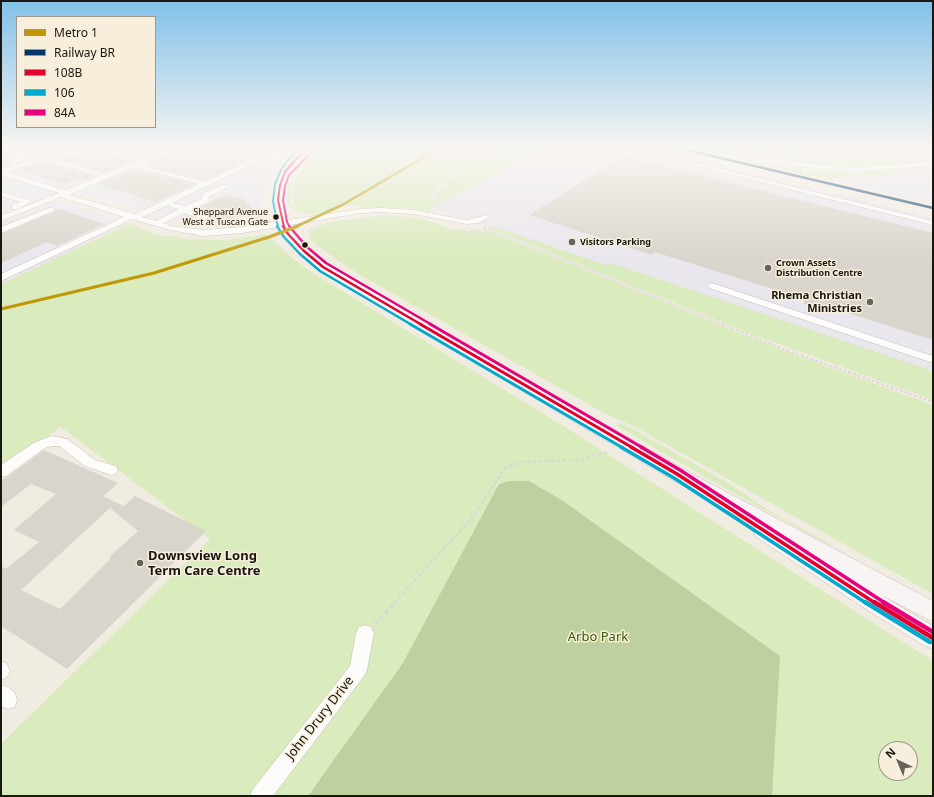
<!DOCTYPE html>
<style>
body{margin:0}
#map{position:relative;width:934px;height:797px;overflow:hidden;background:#f1ece1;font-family:"Noto Sans",sans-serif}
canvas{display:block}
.frame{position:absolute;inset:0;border:2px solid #1a1710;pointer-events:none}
.legend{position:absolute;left:16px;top:16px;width:140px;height:112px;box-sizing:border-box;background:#f7eedb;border:1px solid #9f988a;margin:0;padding:5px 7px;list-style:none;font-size:12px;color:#1a1710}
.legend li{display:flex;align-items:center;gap:8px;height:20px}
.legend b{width:20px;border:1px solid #9f988a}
.north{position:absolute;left:878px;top:741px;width:40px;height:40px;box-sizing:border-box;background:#f7eedb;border:1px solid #9f988a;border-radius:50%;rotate:316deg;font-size:11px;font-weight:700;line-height:16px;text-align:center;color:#1a1710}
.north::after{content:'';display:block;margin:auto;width:14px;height:18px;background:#656259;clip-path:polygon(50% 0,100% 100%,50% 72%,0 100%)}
</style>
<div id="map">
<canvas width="934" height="797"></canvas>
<div class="frame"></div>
<ul class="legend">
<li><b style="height:5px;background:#c09804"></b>Metro 1</li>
<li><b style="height:5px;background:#003768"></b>Railway BR</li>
<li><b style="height:5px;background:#e4002b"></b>108B</li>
<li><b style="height:5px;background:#00a9ce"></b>106</li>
<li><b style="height:5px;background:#e5007d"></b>84A</li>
</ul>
<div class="north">N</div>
</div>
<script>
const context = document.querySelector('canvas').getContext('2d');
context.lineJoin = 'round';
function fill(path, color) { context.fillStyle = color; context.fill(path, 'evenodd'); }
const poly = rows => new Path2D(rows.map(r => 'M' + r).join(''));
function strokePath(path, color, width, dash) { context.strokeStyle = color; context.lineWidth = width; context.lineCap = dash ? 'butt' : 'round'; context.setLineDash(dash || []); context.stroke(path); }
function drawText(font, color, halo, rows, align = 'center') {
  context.font = font + ' "Noto Sans",sans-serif'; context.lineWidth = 3; context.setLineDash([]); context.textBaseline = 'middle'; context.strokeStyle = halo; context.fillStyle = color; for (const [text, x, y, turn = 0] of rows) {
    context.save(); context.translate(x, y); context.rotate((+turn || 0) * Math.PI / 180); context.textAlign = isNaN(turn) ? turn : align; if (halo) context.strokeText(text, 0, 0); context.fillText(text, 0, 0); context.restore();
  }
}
const industrial = poly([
 [1,148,168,148,1,215],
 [189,148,297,148,276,166,267,179,261,206,262,221,211,227,179,221,79,192],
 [541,148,644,148,933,217,933,380,430,207],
 [933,170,933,204,832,181,834,178],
 [58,201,130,223,1,284,1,224]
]);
const green = poly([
 [322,148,427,148,437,151,449,152,468,148,485,148,485,150,454,170,440,183,432,196,433,205,430,212,407,208,363,208,356,205,341,207,332,212,312,215,298,212,292,209,287,204,288,185,297,168,306,158,318,149,306,159,297,171,292,181,290,196,291,206,294,206,293,197,295,182,299,173,310,159],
 [488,148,545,148,437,206,435,204,435,195,445,182,462,167,485,153],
 [691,148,716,148,766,164,809,171,847,173,933,169,933,171,834,178,832,181,781,170],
 [735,148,933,149,933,162,865,167,826,165,796,163,759,156],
 [385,215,415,218,434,222,450,229,483,232,487,230,777,348,933,405,933,594,637,428,604,413,357,273,316,245,308,236,309,232,314,228,330,222],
 [130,223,155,234,189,239,222,240,267,234,293,259,316,275,560,424,933,661,933,796,1,796,1,744,210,539,61,427,1,468,1,284],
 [886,749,910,749,910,773,886,773],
 [493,226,608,266,611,263,933,371,933,400,751,334,490,228],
 [620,423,631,428,735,487,766,509,832,545,831,546,710,480,617,426]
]);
const forest = poly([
 [510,481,529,481,563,501,780,656,772,796,308,796,403,663,499,484]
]);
const building = poly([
 [1,148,5,149,4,151,6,153,16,156,9,161,10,165,6,167,1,165],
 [92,148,94,149,133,161,106,172,59,159],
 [111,148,165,148,143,157],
 [179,148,272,148,205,180,145,165],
 [623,156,933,233,933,340,823,305,817,308,804,304,804,299,655,252,652,255,529,215],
 [42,162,95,176,85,180,78,179,64,184,18,170],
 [134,169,195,184,156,202,97,184],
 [224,195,244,199,252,209,237,217,219,219,218,218,210,217,212,215,199,211,202,209,199,208],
 [60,209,104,224,57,246,47,242,1,263,1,234],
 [44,450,118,483,103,496,124,506,135,496,206,531,67,669,1,626,1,566,6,569,39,542,14,530,56,494,31,484,1,507,1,480,7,477],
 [110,508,138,531,110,556,110,559,60,609,21,590]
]);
const pathFar4 = poly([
 [440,208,435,206,433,199,440,185,453,172,484,153,487,150,486,148]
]);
const pathFar3 = poly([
 [484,227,724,325],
 [471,230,481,231,486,229],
 [307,232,312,228]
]);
const pathFar2 = poly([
 [722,324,786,350,933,402]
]);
const pathFar1 = poly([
 [394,603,471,519,505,468,522,462,579,460,609,452]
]);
const path = poly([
 [375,624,395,602]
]);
const minor = poly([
 [8,148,13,150,15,148,39,148,24,153,27,154,27,156,12,165,10,164,10,162,19,156,6,152,5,151,8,148],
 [94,148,105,148,143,159,169,148,178,148,140,165,205,182,276,148,285,148,172,203,185,206,202,199,202,194,221,185,227,185,228,187,209,197,209,202,191,210,207,215,207,219,201,219,184,213,164,223,171,226,204,230,242,227,361,209,381,208,413,210,467,220,487,215,491,217,478,223,467,224,413,214,381,212,361,213,242,233,204,236,170,230,132,219,1,281,1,274,124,217,61,197,1,221,1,216,59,193,1,175,1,170,42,156,106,174,137,161,94,148],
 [42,160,100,176,65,190,7,172,42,160],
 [134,167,199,184,135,214,69,195,134,167],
 [170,204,170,207,179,209,156,221,142,217,170,204],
 [437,148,457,148,454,150,440,150,437,148],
 [624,148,636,148,933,221,933,225,624,148],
 [725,148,736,148,771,158,827,166,858,167,933,162,933,166,858,171,827,170,770,162,725,148],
 [1,192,30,200,31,202,18,209,12,209,12,205,20,202,1,196,1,192],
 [49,208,52,208,56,210,1,233,1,227,49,208],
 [712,283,933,356,933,363,709,288,707,286,709,284,712,283],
 [52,436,67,439,95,460,116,466,118,470,116,474,111,475,85,466,59,446,52,446,45,448,6,476,1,477,1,465,35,442,52,436],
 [365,625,371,627,374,633,367,670,364,676,273,796,250,796,253,789,350,666,356,633,359,627,365,625],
 [1,661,7,664,10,671,7,677,1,680,1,661],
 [1,685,8,687,15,693,17,700,15,707,8,709,1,706,1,685]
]);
const major = poly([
 [303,148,313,148,290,173,285,185,283,200,287,224,292,232,308,249,327,264,683,469,933,601,933,622,881,595,933,626,933,649,925,646,872,613,756,537,753,531,756,526,671,479,319,270,300,253,282,234,277,224,273,200,275,185,280,172,292,158,303,148]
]);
const bus1Far4 = poly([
 [284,227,278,200,280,185,285,172,295,160,309,148]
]);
const bus1Far3 = poly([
 [283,226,288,234,304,251,323,267,422,325]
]);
const bus1Far2 = poly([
 [420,324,633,448]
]);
const bus1Far1 = poly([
 [631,447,677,474,875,603]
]);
const bus1 = poly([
 [874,602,933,638]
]);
const bus2Far4 = poly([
 [278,227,273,201,275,184,281,170,291,156,301,148]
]);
const bus2Far3 = poly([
 [277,226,284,237,300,254,320,271,412,325]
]);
const bus2Far2 = poly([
 [410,324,623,448]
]);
const bus2Far1 = poly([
 [621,447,674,478,866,603]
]);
const bus2 = poly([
 [865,602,930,642]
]);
const bus3Far4 = poly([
 [290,227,287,222,283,200,285,186,289,175,312,152]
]);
const bus3Far3 = poly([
 [289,226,307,247,326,263,432,325]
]);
const bus3Far2 = poly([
 [430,324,643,448]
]);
const bus3Far1 = poly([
 [641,447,680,470,885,603]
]);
const bus3 = poly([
 [883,602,933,632]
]);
const rail1 = poly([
 [678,148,933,208]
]);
const metro1Far1 = poly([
 [295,227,342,205,440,148]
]);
const metro1 = poly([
 [1,309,154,273,269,237,298,226]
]);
const markers = [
 [276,217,3.5,"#1a1710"],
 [572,242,4,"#656259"],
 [305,245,3.5,"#1a1710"],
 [768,268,4,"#656259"],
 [870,302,4,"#656259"],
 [140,563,4,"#656259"]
];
const farBusnames = [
 ["Sheppard Avenue",268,212],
 ["West at Tuscan Gate",268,222]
];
const farPoinames = [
 ["Visitors Parking",580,242],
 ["Crown Assets",776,263],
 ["Distribution Centre",776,273]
];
const poiNames = [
 ["Rhema Christian",862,296],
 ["Ministries",862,309]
];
const nearPoinames = [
 ["Downsview Long",148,556],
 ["Term Care Centre",148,571]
];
const nearParknames = [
 ["Arbo Park",598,637]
];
const nearStreetnames = [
 ["John Drury Drive",320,718,-52]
];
fill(industrial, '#eae6ee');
fill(green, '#daebbe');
fill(forest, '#bed09f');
fill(building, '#d9d5cc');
strokePath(minor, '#c1bdb4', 1);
strokePath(major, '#c3bbb7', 1);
strokePath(pathFar4, '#dbd9d6', 1, [2, 1]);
strokePath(pathFar3, '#dbd9d6', 1.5, [2.5, 1.5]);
strokePath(pathFar2, '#dbd9d6', 2, [3, 2]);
strokePath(pathFar1, '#dbd9d6', 2.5, [3.5, 2.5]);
strokePath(path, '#dbd9d6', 3, [4.5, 3]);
fill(minor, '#fdfcfa');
fill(major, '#f8f4f3');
strokePath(bus1Far4, '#e4002b', 2);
strokePath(bus1Far3, '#e4002b', 2.5);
strokePath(bus1Far2, '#e4002b', 3);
strokePath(bus1Far1, '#e4002b', 3.5);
strokePath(bus1, '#e4002b', 4.5);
strokePath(bus2Far4, '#00a9ce', 2);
strokePath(bus2Far3, '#00a9ce', 2.5);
strokePath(bus2Far2, '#00a9ce', 3);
strokePath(bus2Far1, '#00a9ce', 3.5);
strokePath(bus2, '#00a9ce', 4.5);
strokePath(bus3Far4, '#e5007d', 2);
strokePath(bus3Far3, '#e5007d', 2.5);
strokePath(bus3Far2, '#e5007d', 3);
strokePath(bus3Far1, '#e5007d', 3.5);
strokePath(bus3, '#e5007d', 4.5);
strokePath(rail1, '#003768', 2.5);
strokePath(metro1Far1, '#c09804', 2.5);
strokePath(metro1, '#c09804', 3);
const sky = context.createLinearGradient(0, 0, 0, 260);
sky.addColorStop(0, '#81c0e9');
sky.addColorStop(0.57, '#f9f6f2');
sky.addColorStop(1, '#f9f6f200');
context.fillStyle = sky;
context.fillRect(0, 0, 934, 260);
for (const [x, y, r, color] of markers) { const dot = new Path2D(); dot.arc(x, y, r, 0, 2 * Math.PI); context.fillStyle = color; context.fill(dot); strokePath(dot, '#f7eedb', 1.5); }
drawText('9px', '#1a1710', '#f7eedb', farBusnames, 'right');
drawText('bold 9px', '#1a1710', '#f7eedb', farPoinames, 'left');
drawText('bold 11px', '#1a1710', '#f7eedb', poiNames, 'right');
drawText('bold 13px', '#1a1710', '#f7eedb', nearPoinames, 'left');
drawText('13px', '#3b5b00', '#f7eedb', nearParknames);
drawText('13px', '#1a1710', '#f7eedb', nearStreetnames);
</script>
